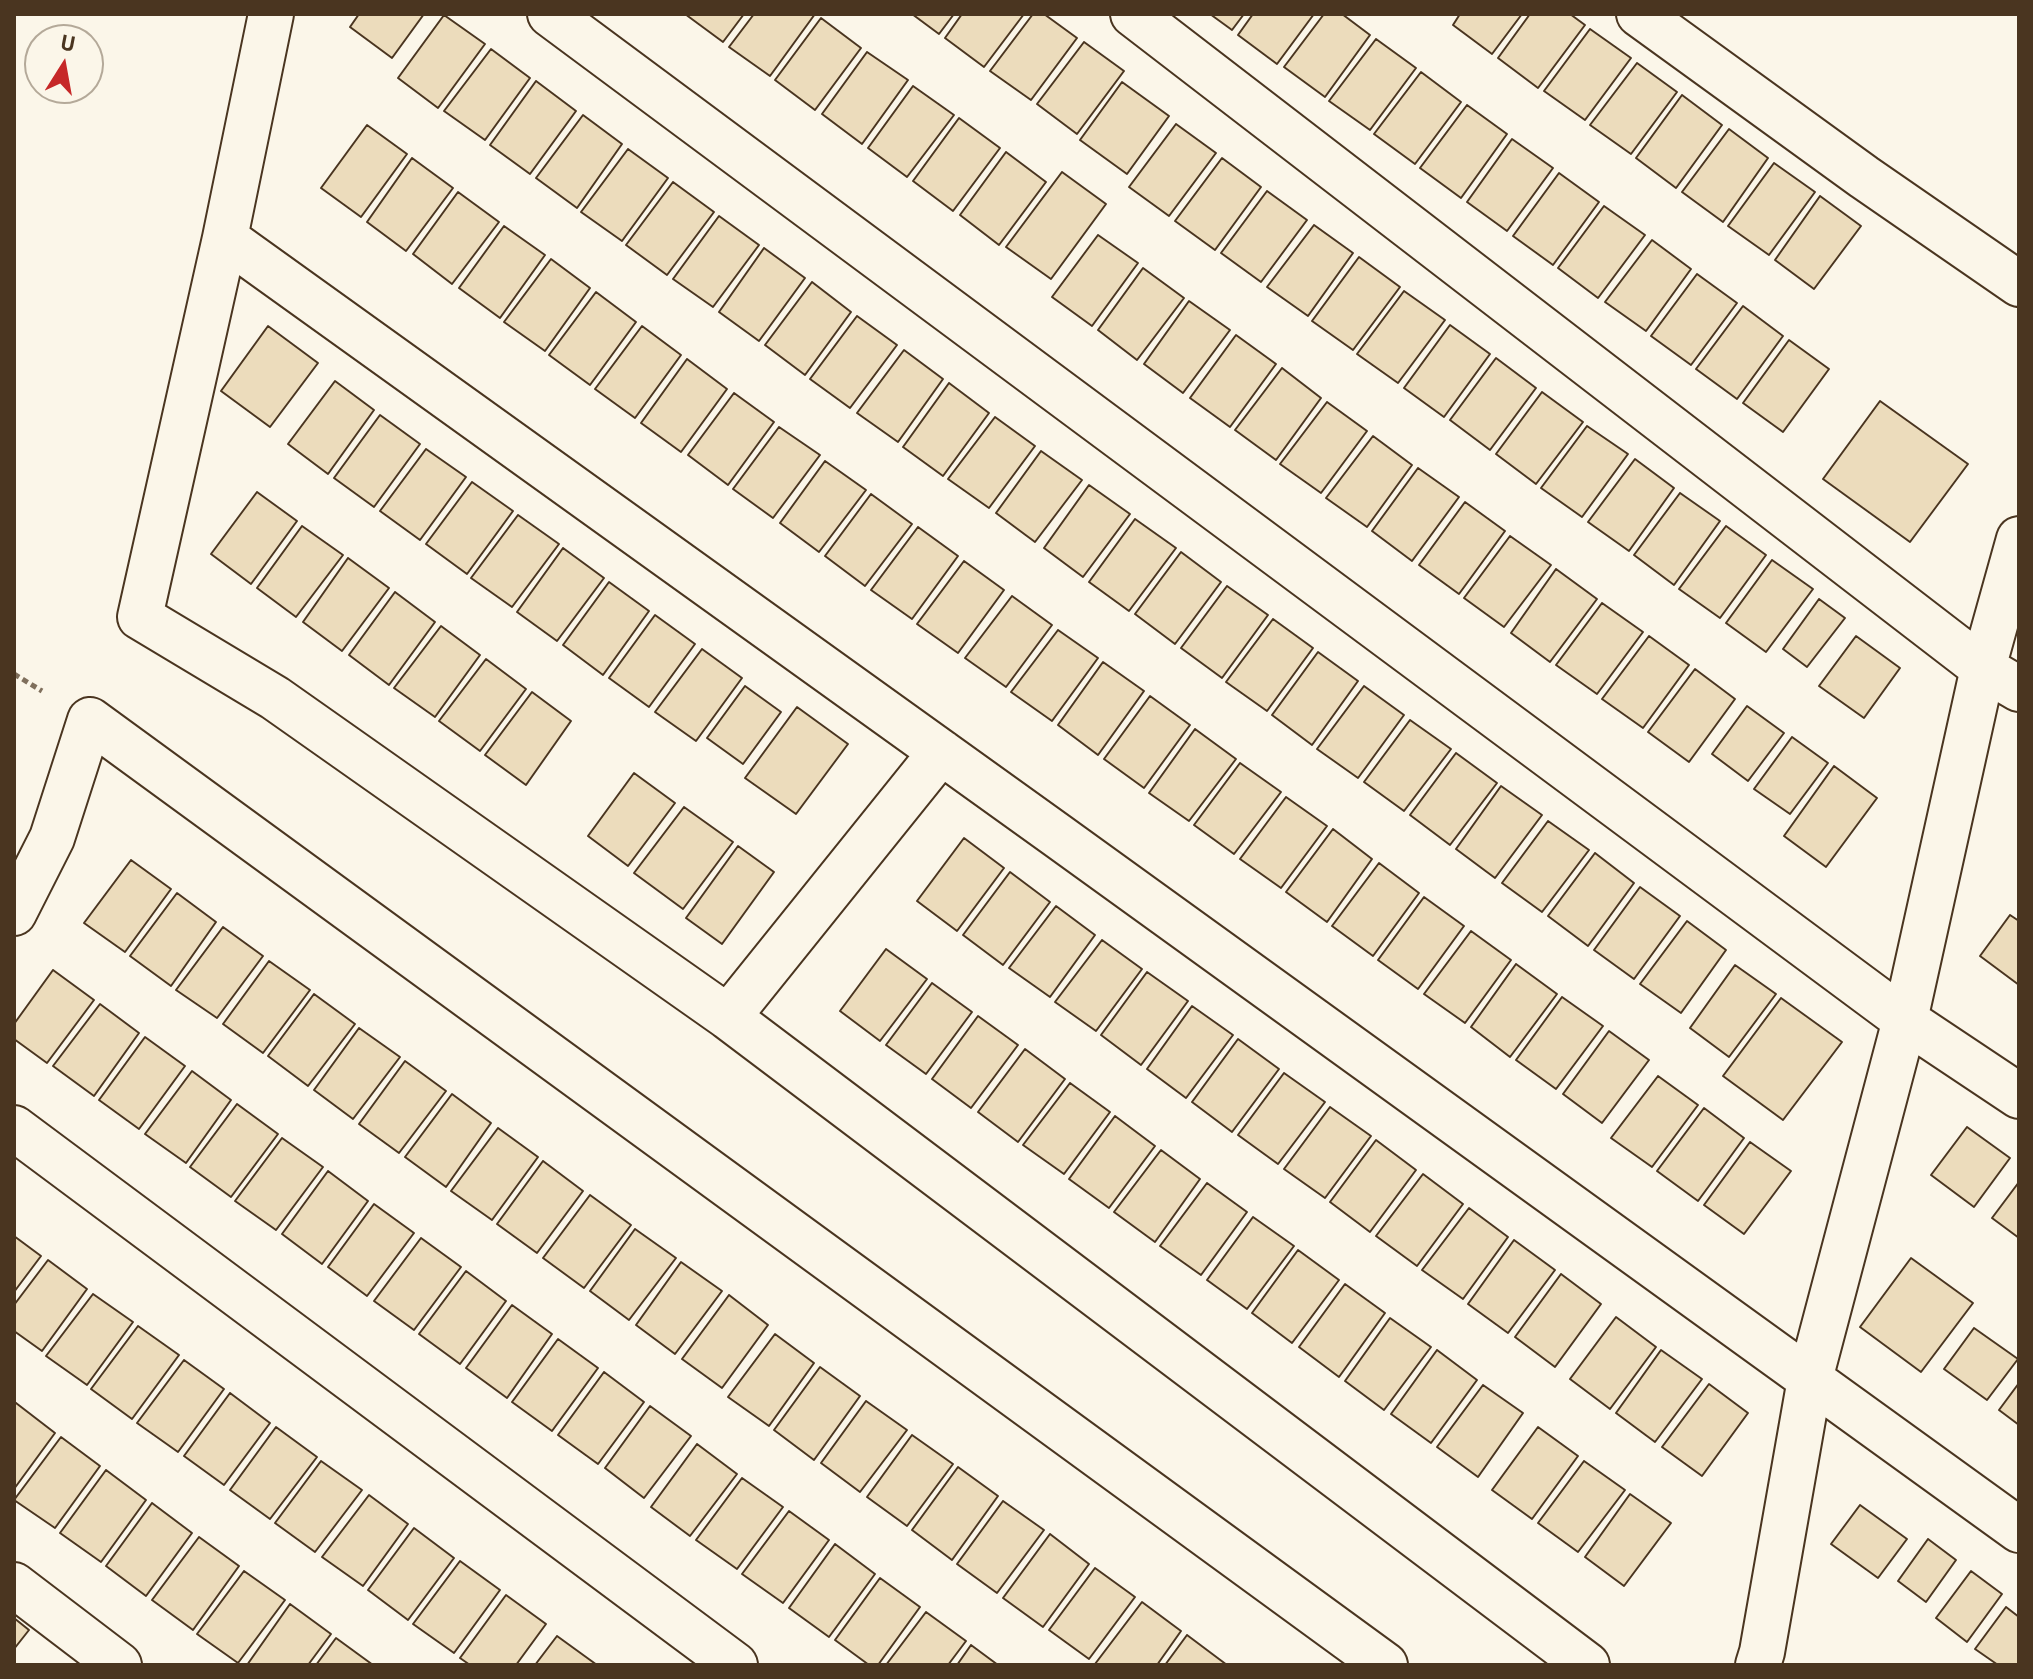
<!DOCTYPE html>
<style>
body{margin:0}
#map{position:relative;width:2033px;height:1679px;overflow:hidden;background:#fbf6e9;font-family:"Titillium Web",sans-serif}
canvas{display:block}
.frame{position:absolute;inset:0;border:16px solid #4a3520;pointer-events:none}
.north{position:absolute;left:24px;top:24px;width:80px;height:80px;box-sizing:border-box;background:#fbf6e9;border:2px solid #b4a999;border-radius:50%;rotate:11deg;font-size:22px;font-weight:700;line-height:32px;text-align:center;color:#4a3520}
.north::after{content:'';display:block;margin:auto;width:28px;height:36px;background:#c62828;clip-path:polygon(50% 0,100% 100%,50% 72%,0 100%)}
</style>
<div id="map">
<canvas width="2033" height="1679"></canvas>
<div class="frame"></div>
<div class="north">U</div>
</div>
<script>
const context = document.querySelector('canvas').getContext('2d');
context.lineJoin = 'round';
function fill(path, color) { context.fillStyle = color; context.fill(path, 'evenodd'); }
const poly = rows => new Path2D(rows.map(r => 'M' + r).join(''));
function strokePath(path, color, width, dash) { context.strokeStyle = color; context.lineWidth = width; context.lineCap = dash ? 'butt' : 'round'; context.setLineDash(dash || []); context.stroke(path); }
const building = poly([
 [359,14,424,14,392,58,350,27,359,14],
 [685,14,744,14,723,42,685,14],
 [754,14,815,14,770,76,729,47,754,14],
 [912,14,954,14,939,34,912,14],
 [962,14,1024,14,984,67,945,38,962,14],
 [1033,14,1044,14,1077,38,1031,100,990,71,1033,14],
 [1210,14,1244,14,1232,30,1210,14],
 [1253,14,1314,14,1277,64,1238,35,1253,14],
 [1324,14,1342,14,1370,35,1325,97,1284,67,1324,14],
 [1460,14,1522,14,1492,54,1453,25,1460,14],
 [1530,14,1570,14,1585,25,1538,88,1498,58,1530,14],
 [444,15,485,44,438,108,398,78,444,15],
 [821,18,861,48,815,110,775,80,821,18],
 [1590,29,1631,58,1585,120,1544,91,1590,29],
 [1376,39,1416,68,1370,130,1329,101,1376,39],
 [1084,42,1124,71,1077,134,1037,104,1084,42],
 [491,49,530,78,485,140,444,111,491,49],
 [867,52,908,80,862,144,822,114,867,52],
 [1637,63,1677,92,1631,154,1590,125,1637,63],
 [1421,72,1461,102,1415,164,1374,134,1421,72],
 [536,81,576,111,530,174,490,145,536,81],
 [1122,82,1169,116,1127,174,1080,140,1122,82],
 [913,86,954,115,907,177,868,148,913,86],
 [1682,95,1722,125,1676,188,1636,158,1682,95],
 [1467,105,1507,134,1461,198,1420,168,1467,105],
 [583,115,622,144,577,208,536,178,583,115],
 [959,118,1000,148,953,211,913,181,959,118],
 [1176,124,1216,153,1169,216,1129,187,1176,124],
 [367,125,407,154,361,217,321,188,367,125],
 [1729,129,1768,158,1723,222,1682,192,1729,129],
 [1512,139,1553,168,1507,231,1467,202,1512,139],
 [628,149,668,178,622,241,581,212,628,149],
 [1006,152,1046,182,999,245,960,215,1006,152],
 [412,158,453,188,406,251,367,222,412,158],
 [1222,158,1261,187,1215,250,1175,221,1222,158],
 [1774,163,1815,192,1769,255,1728,226,1774,163],
 [1062,172,1106,204,1051,279,1006,247,1062,172],
 [1559,173,1599,202,1553,265,1513,236,1559,173],
 [673,182,714,212,667,275,626,245,673,182],
 [1267,191,1307,220,1261,282,1221,253,1267,191],
 [458,192,499,222,452,284,413,254,458,192],
 [1820,196,1861,226,1814,289,1775,260,1820,196],
 [1604,206,1645,235,1598,298,1558,268,1604,206],
 [719,216,759,245,713,307,673,279,719,216],
 [1314,225,1353,253,1308,316,1267,287,1314,225],
 [504,226,545,255,500,318,459,288,504,226],
 [1098,235,1138,263,1092,326,1052,297,1098,235],
 [1652,240,1691,269,1646,331,1605,302,1652,240],
 [764,248,805,278,759,341,719,312,764,248],
 [1359,257,1400,287,1353,350,1312,321,1359,257],
 [551,259,590,288,545,351,504,322,551,259],
 [1143,268,1184,298,1137,360,1098,330,1143,268],
 [1697,274,1737,303,1691,365,1651,336,1697,274],
 [812,282,851,312,805,375,765,345,812,282],
 [1404,291,1445,320,1398,383,1357,354,1404,291],
 [596,292,636,322,590,385,549,355,596,292],
 [1189,301,1230,330,1183,393,1144,364,1189,301],
 [1743,306,1783,336,1737,399,1696,369,1743,306],
 [857,316,897,345,850,408,810,379,857,316],
 [1450,325,1490,354,1444,417,1404,388,1450,325],
 [268,326,318,363,270,427,221,391,268,326],
 [642,326,681,355,635,418,595,389,642,326],
 [1236,335,1276,364,1230,427,1190,398,1236,335],
 [1789,340,1829,369,1783,432,1743,403,1789,340],
 [904,350,943,379,898,442,857,413,904,350],
 [1496,358,1536,388,1490,450,1450,420,1496,358],
 [687,359,727,389,681,452,641,423,687,359],
 [1282,368,1321,398,1276,460,1235,430,1282,368],
 [335,381,374,410,328,474,288,444,335,381],
 [949,383,989,413,943,476,903,447,949,383],
 [1542,392,1583,422,1536,484,1496,454,1542,392],
 [734,393,774,422,728,485,688,455,734,393],
 [1880,401,1968,464,1910,542,1823,479,1880,401],
 [1327,402,1367,431,1321,493,1280,464,1327,402],
 [380,415,420,444,374,507,334,478,380,415],
 [995,417,1035,446,989,508,948,479,995,417],
 [1587,426,1628,454,1582,517,1541,488,1587,426],
 [779,427,820,455,773,518,733,489,779,427],
 [1373,436,1412,465,1367,527,1326,498,1373,436],
 [426,449,466,477,420,540,380,511,426,449],
 [1041,451,1082,480,1035,542,996,513,1041,451],
 [1635,459,1674,488,1629,551,1588,522,1635,459],
 [825,461,866,490,819,552,780,523,825,461],
 [1418,468,1459,497,1412,561,1372,531,1418,468],
 [472,482,513,511,467,574,426,544,472,482],
 [1089,485,1130,514,1083,577,1044,548,1089,485],
 [257,492,297,521,251,584,211,554,257,492],
 [1680,493,1720,521,1674,585,1634,555,1680,493],
 [871,494,912,524,865,586,825,556,871,494],
 [1465,502,1505,531,1459,594,1419,565,1465,502],
 [518,515,559,544,512,607,471,578,518,515],
 [1135,519,1176,548,1129,611,1089,582,1135,519],
 [302,526,343,555,296,617,257,588,302,526],
 [1726,526,1766,555,1720,618,1679,589,1726,526],
 [918,527,958,556,912,619,871,590,918,527],
 [1510,536,1551,565,1504,627,1464,598,1510,536],
 [563,548,604,578,557,641,517,612,563,548],
 [1181,552,1221,582,1175,644,1135,614,1181,552],
 [348,558,389,588,342,651,303,622,348,558],
 [1772,560,1813,589,1766,652,1726,623,1772,560],
 [964,561,1004,590,958,653,917,624,964,561],
 [1556,569,1597,599,1550,662,1511,633,1556,569],
 [609,582,649,611,603,675,563,645,609,582],
 [1227,586,1268,615,1222,678,1181,648,1227,586],
 [395,592,435,622,389,685,349,655,395,592],
 [1012,596,1052,625,1006,687,965,658,1012,596],
 [1819,599,1845,618,1807,667,1783,649,1819,599],
 [1602,603,1643,632,1597,694,1556,665,1602,603],
 [655,615,695,644,649,707,609,678,655,615],
 [1273,619,1313,648,1267,711,1226,682,1273,619],
 [441,626,480,655,435,717,394,688,441,626],
 [1058,630,1098,658,1052,721,1011,692,1058,630],
 [1649,636,1689,665,1643,728,1602,699,1649,636],
 [1856,636,1900,668,1864,718,1819,686,1856,636],
 [702,649,742,678,696,741,655,712,702,649],
 [1318,652,1358,681,1312,745,1272,715,1318,652],
 [486,659,526,689,480,751,439,721,486,659],
 [1103,662,1144,691,1098,755,1058,725,1103,662],
 [1695,669,1735,699,1689,762,1648,732,1695,669],
 [745,686,781,712,743,764,707,738,745,686],
 [1364,686,1404,715,1358,778,1317,749,1364,686],
 [532,692,571,721,526,785,485,755,532,692],
 [1150,696,1190,725,1144,788,1104,759,1150,696],
 [1747,706,1784,733,1748,781,1712,754,1747,706],
 [797,707,848,744,796,814,745,778,797,707],
 [1410,720,1451,749,1404,811,1364,782,1410,720],
 [1195,729,1236,759,1189,821,1149,793,1195,729],
 [1792,737,1828,763,1790,814,1754,789,1792,737],
 [1456,753,1497,783,1450,845,1410,815,1456,753],
 [1240,763,1281,792,1234,854,1194,825,1240,763],
 [1834,766,1877,798,1826,867,1784,836,1834,766],
 [634,773,675,803,628,866,588,836,634,773],
 [1501,786,1542,815,1495,878,1456,849,1501,786],
 [1286,797,1327,826,1281,888,1240,859,1286,797],
 [684,807,733,842,683,909,634,873,684,807],
 [1548,821,1589,850,1542,912,1502,883,1548,821],
 [1333,829,1372,859,1327,922,1286,892,1333,829],
 [964,838,1004,868,957,931,917,901,964,838],
 [738,846,774,872,722,944,686,918,738,846],
 [1595,853,1634,883,1588,946,1548,916,1595,853],
 [131,860,171,889,125,952,84,923,131,860],
 [1379,863,1419,893,1373,956,1332,926,1379,863],
 [1010,872,1050,902,1003,965,963,935,1010,872],
 [1640,887,1680,916,1634,979,1594,950,1640,887],
 [177,893,216,922,171,986,130,956,177,893],
 [1424,897,1464,926,1418,989,1378,960,1424,897],
 [1056,906,1095,935,1050,997,1009,968,1056,906],
 [2010,915,2019,921,2019,985,1980,956,2010,915],
 [1687,921,1726,950,1681,1013,1640,984,1687,921],
 [223,927,263,956,217,1018,176,990,223,927],
 [1471,931,1511,960,1465,1023,1424,994,1471,931],
 [1102,940,1142,969,1096,1031,1055,1002,1102,940],
 [886,949,927,979,880,1041,840,1011,886,949],
 [269,961,310,990,263,1053,223,1024,269,961],
 [1516,964,1557,994,1510,1057,1471,1027,1516,964],
 [1735,965,1776,994,1729,1057,1690,1028,1735,965],
 [53,970,94,1000,47,1063,14,1039,14,1024,53,970],
 [1147,972,1188,1001,1141,1065,1101,1035,1147,972],
 [932,983,972,1012,926,1074,886,1045,932,983],
 [314,994,355,1024,308,1086,268,1056,314,994],
 [1562,997,1603,1026,1556,1089,1516,1060,1562,997],
 [1781,998,1842,1042,1783,1120,1723,1076,1781,998],
 [100,1004,139,1033,94,1096,53,1066,100,1004],
 [1192,1006,1233,1035,1186,1098,1147,1069,1192,1006],
 [978,1016,1018,1045,971,1108,932,1079,978,1016],
 [359,1028,400,1057,353,1119,314,1090,359,1028],
 [1609,1031,1649,1060,1602,1123,1563,1094,1609,1031],
 [145,1037,185,1066,139,1129,99,1100,145,1037],
 [1238,1039,1279,1069,1232,1132,1192,1102,1238,1039],
 [1025,1049,1065,1079,1018,1142,978,1112,1025,1049],
 [405,1061,446,1091,399,1153,359,1124,405,1061],
 [192,1071,231,1100,186,1163,145,1134,192,1071],
 [1284,1073,1325,1102,1278,1164,1238,1135,1284,1073],
 [1658,1076,1698,1105,1652,1167,1611,1138,1658,1076],
 [1070,1083,1110,1112,1064,1174,1023,1145,1070,1083],
 [452,1094,491,1123,446,1187,405,1157,452,1094],
 [237,1104,278,1134,231,1197,190,1167,237,1104],
 [1330,1107,1371,1136,1325,1198,1284,1169,1330,1107],
 [1704,1108,1744,1138,1698,1201,1657,1171,1704,1108],
 [1115,1116,1155,1146,1109,1208,1069,1179,1115,1116],
 [1967,1127,2010,1158,1974,1207,1931,1175,1967,1127],
 [498,1128,538,1157,492,1220,451,1191,498,1128],
 [282,1138,323,1167,276,1230,235,1201,282,1138],
 [1376,1140,1416,1170,1370,1232,1330,1202,1376,1140],
 [1750,1142,1791,1171,1744,1234,1704,1205,1750,1142],
 [1161,1150,1200,1179,1155,1242,1114,1212,1161,1150],
 [543,1161,583,1191,537,1253,497,1224,543,1161],
 [328,1171,368,1201,322,1264,282,1234,328,1171],
 [1423,1174,1463,1204,1417,1266,1376,1236,1423,1174],
 [2019,1182,2019,1238,1992,1218,2019,1182],
 [1207,1183,1247,1212,1201,1275,1160,1246,1207,1183],
 [590,1195,631,1225,584,1288,543,1258,590,1195],
 [374,1204,414,1233,367,1296,328,1267,374,1204],
 [1469,1208,1508,1237,1463,1299,1422,1270,1469,1208],
 [1253,1217,1294,1246,1247,1309,1207,1280,1253,1217],
 [635,1229,676,1258,629,1320,590,1291,635,1229],
 [14,1236,41,1256,14,1292,14,1236],
 [421,1238,461,1267,414,1330,374,1301,421,1238],
 [1514,1240,1555,1270,1508,1333,1468,1304,1514,1240],
 [1298,1250,1339,1280,1292,1343,1252,1313,1298,1250],
 [1911,1258,1973,1303,1921,1372,1860,1327,1911,1258],
 [48,1260,87,1289,42,1351,14,1331,14,1305,48,1260],
 [681,1262,722,1291,675,1354,636,1325,681,1262],
 [466,1271,506,1301,460,1364,419,1334,466,1271],
 [1561,1274,1601,1304,1555,1367,1515,1337,1561,1274],
 [1345,1284,1385,1313,1339,1377,1299,1347,1345,1284],
 [93,1294,133,1322,87,1385,46,1356,93,1294],
 [729,1295,768,1325,722,1388,682,1359,729,1295],
 [512,1305,552,1334,507,1398,466,1368,512,1305],
 [1616,1317,1656,1347,1610,1409,1570,1379,1616,1317],
 [1390,1318,1431,1347,1384,1410,1345,1381,1390,1318],
 [138,1326,179,1355,132,1419,91,1389,138,1326],
 [1974,1328,2018,1359,1987,1400,1944,1369,1974,1328],
 [775,1334,814,1363,769,1426,728,1397,775,1334],
 [558,1339,598,1368,552,1431,512,1402,558,1339],
 [1437,1350,1477,1380,1431,1443,1391,1414,1437,1350],
 [1661,1350,1702,1379,1655,1442,1616,1413,1661,1350],
 [184,1360,224,1389,178,1452,137,1423,184,1360],
 [820,1367,860,1396,814,1460,774,1430,820,1367],
 [604,1372,644,1402,598,1464,558,1435,604,1372],
 [2019,1383,2019,1425,1999,1410,2019,1383],
 [1709,1384,1748,1413,1702,1476,1662,1447,1709,1384],
 [1483,1385,1523,1413,1478,1477,1437,1447,1483,1385],
 [230,1393,270,1423,224,1485,184,1456,230,1393],
 [866,1401,907,1430,860,1492,821,1463,866,1401],
 [16,1403,55,1433,14,1489,14,1405,16,1403],
 [650,1406,691,1436,644,1498,605,1468,650,1406],
 [276,1427,317,1457,270,1519,230,1490,276,1427],
 [1538,1427,1578,1456,1532,1519,1492,1490,1538,1427],
 [912,1435,953,1464,907,1526,867,1497,912,1435],
 [61,1437,100,1466,55,1528,14,1500,61,1437],
 [697,1444,737,1474,690,1536,651,1507,697,1444],
 [321,1461,362,1490,315,1552,275,1523,321,1461],
 [1584,1461,1625,1490,1578,1552,1538,1523,1584,1461],
 [958,1467,998,1496,952,1560,912,1530,958,1467],
 [106,1470,146,1500,101,1562,60,1533,106,1470],
 [742,1478,783,1507,737,1569,696,1540,742,1478],
 [1630,1494,1671,1523,1624,1586,1585,1557,1630,1494],
 [369,1495,408,1524,363,1586,322,1557,369,1495],
 [1003,1501,1044,1530,997,1593,957,1564,1003,1501],
 [152,1503,192,1533,146,1596,106,1566,152,1503],
 [1860,1505,1907,1539,1878,1578,1831,1544,1860,1505],
 [789,1511,829,1540,783,1603,742,1574,789,1511],
 [414,1528,454,1558,408,1620,368,1590,414,1528],
 [1050,1534,1089,1564,1043,1627,1003,1598,1050,1534],
 [199,1537,239,1566,193,1630,152,1600,199,1537],
 [1928,1539,1956,1560,1926,1602,1898,1581,1928,1539],
 [835,1544,875,1574,829,1637,789,1608,835,1544],
 [460,1561,500,1590,454,1653,413,1624,460,1561],
 [1095,1568,1135,1597,1089,1659,1049,1630,1095,1568],
 [244,1571,285,1600,238,1663,197,1634,244,1571],
 [1971,1571,2002,1594,1967,1642,1936,1618,1971,1571],
 [880,1578,920,1607,878,1665,869,1665,835,1640,880,1578],
 [506,1595,546,1624,516,1665,470,1665,460,1658,506,1595],
 [1142,1602,1181,1631,1157,1665,1095,1664,1142,1602],
 [290,1604,331,1634,308,1665,247,1665,290,1604],
 [2006,1607,2019,1617,2019,1665,1998,1665,1975,1649,2006,1607],
 [926,1612,966,1641,948,1665,886,1665,926,1612],
 [14,1618,29,1630,14,1649,14,1618],
 [1187,1635,1227,1665,1165,1665,1187,1635],
 [557,1636,597,1665,535,1665,557,1636],
 [336,1638,373,1665,316,1665,336,1638],
 [971,1645,998,1665,957,1665,971,1645]
]);
const path = poly([
 [14,674,42,691]
]);
const minor = poly([
 [271,14,225,238,140,617,275,698,728,1017,1587,1665],
 [550,14,1905,1020,2019,1096],
 [1133,14,1983,668,2019,689],
 [1639,14,1864,177,2019,284],
 [225,238,1058,836,2019,1530],
 [14,913,52,838,90,720,1385,1665],
 [728,1017,941,752],
 [14,1128,735,1665],
 [14,1585,119,1665],
 [1758,1665,1762,1652,1810,1379,1905,1020,1983,668,2019,539]
]);
fill(building, '#ecdcbc');
strokePath(building, '#4a3520', 2);
strokePath(minor, '#4a3520', 48);
strokePath(path, '#7f6f5c', 5, [6, 4]);
strokePath(minor, '#fbf6e9', 44);
</script>
